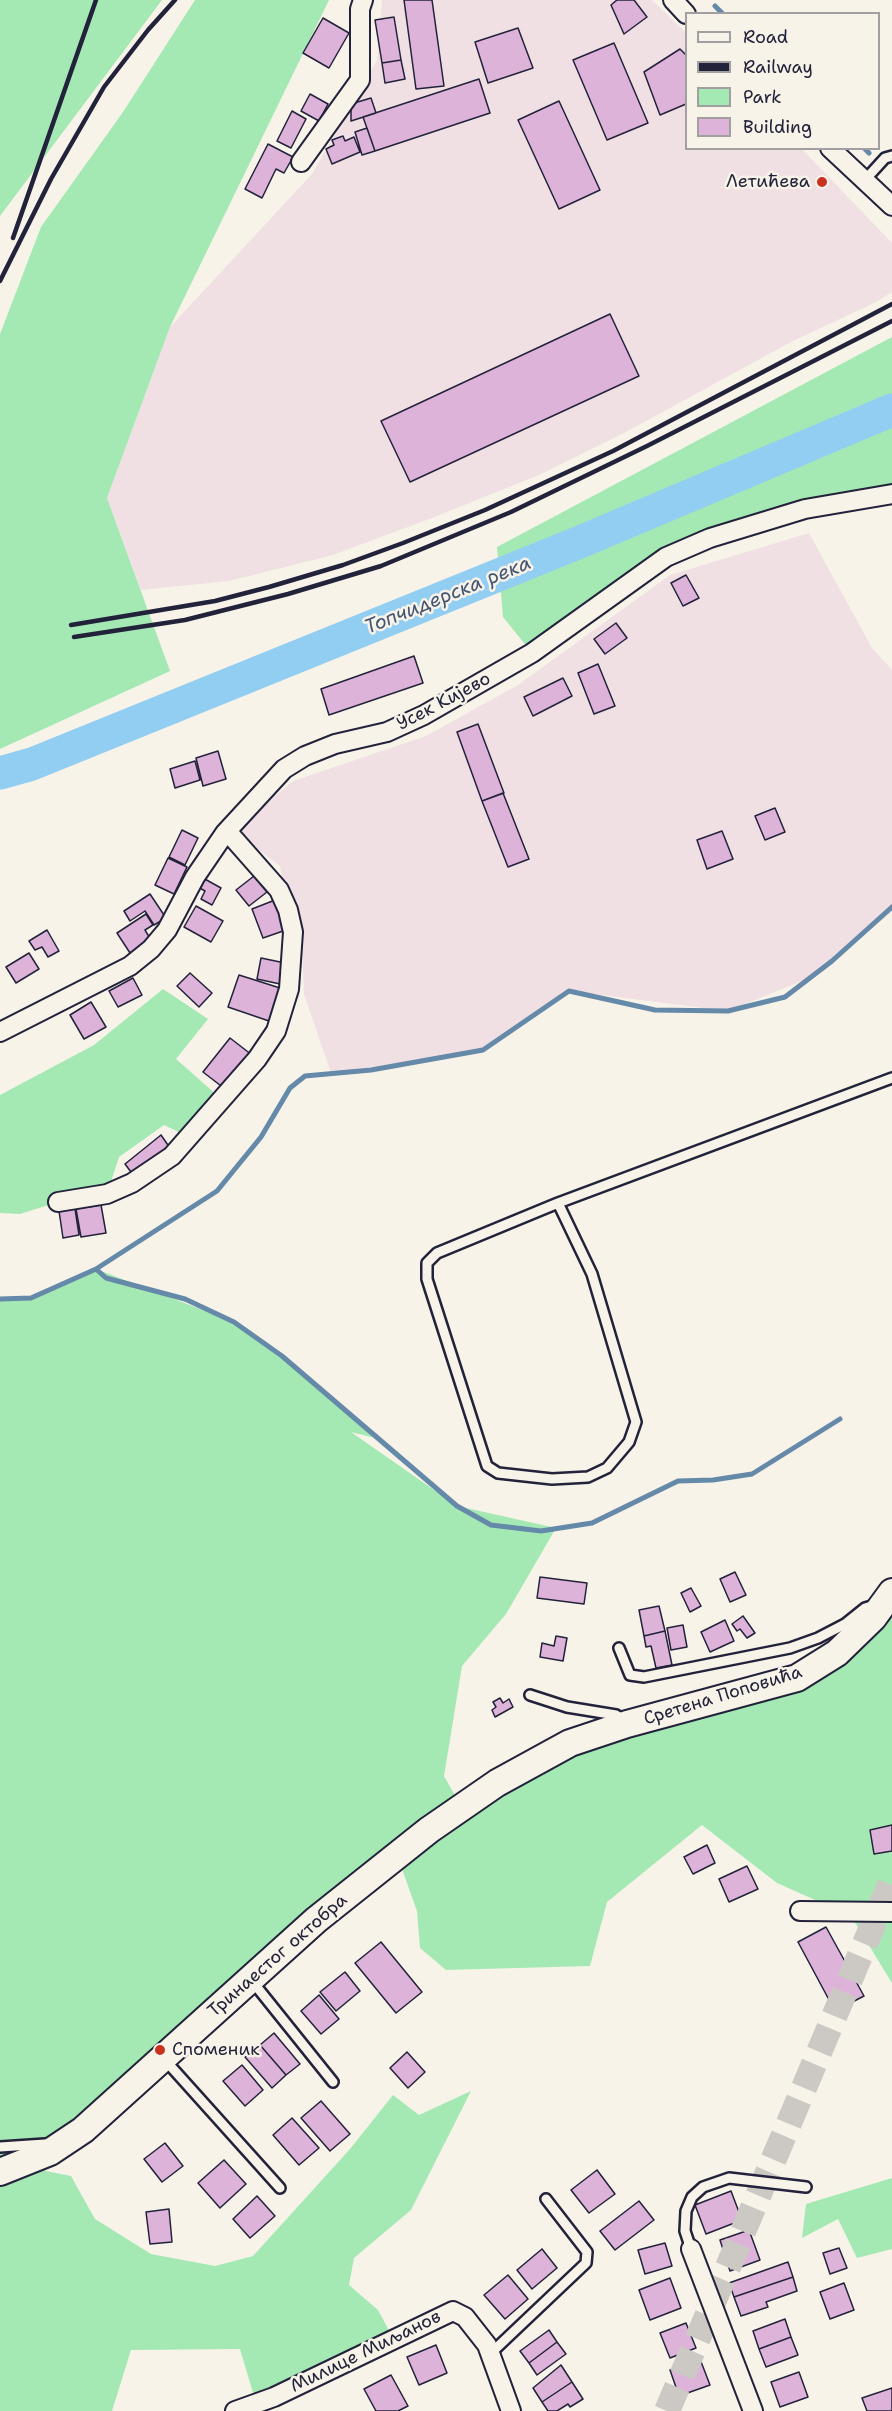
<!DOCTYPE html>
<meta charset="utf-8">
<style>
body{margin:0}
#map{position:relative;width:892px;height:2411px;overflow:hidden;background:#f7f3e8;font-family:"Shantell Sans",sans-serif}
canvas{display:block}
.legend{position:absolute;left:685px;top:12px;width:195px;height:138px;box-sizing:border-box;background:#f7f3e8;border:2px solid #a29fa3;margin:0;padding:8px 10px;list-style:none;font-size:18px;color:#22223b}
.legend li{display:flex;align-items:center;gap:12px;height:30px}
.legend b{width:30px;border:2px solid #a29fa3}
</style>
<div id="map">
<canvas width="892" height="2411"></canvas>
<ul class="legend">
<li><b style="height:8px;background:#f7f3e8"></b>Road</li>
<li><b style="height:8px;background:#22223b"></b>Railway</li>
<li><b style="height:16px;background:#a4e9b4"></b>Park</li>
<li><b style="height:16px;background:#deb3d9"></b>Building</li>
</ul>
</div>
<script>
const context = document.querySelector('canvas').getContext('2d');
context.lineJoin = 'round';
function fill(path, color) { context.fillStyle = color; context.fill(path, 'evenodd'); }
const poly = rows => new Path2D(rows.map(r => 'M' + r).join(''));
function strokePath(path, color, width, dash) { context.strokeStyle = color; context.lineWidth = width; context.lineCap = dash ? 'butt' : 'round'; context.setLineDash(dash || []); context.stroke(path); }
function drawText(font, color, halo, rows, align = 'center') {
  context.font = font + ' "Shantell Sans",sans-serif'; context.lineWidth = 5; context.setLineDash([]); context.textBaseline = 'middle'; context.strokeStyle = halo; context.fillStyle = color; for (const [text, x, y, turn = 0] of rows) {
    context.save(); context.translate(x, y); context.rotate((+turn || 0) * Math.PI / 180); context.textAlign = isNaN(turn) ? turn : align; if (halo) context.strokeText(text, 0, 0); context.fillText(text, 0, 0); context.restore();
  }
}
const built = poly([
 [382,0,652,0,686,33,686,148,802,149,892,243,892,292,876,302,791,342,626,432,539,475,432,518,333,555,229,581,141,590,107,498,170,327,312,174,377,60],
 [809,533,872,648,892,670,892,912,809,978,728,1011,569,991,483,1050,331,1073,304,994,302,953,288,910,280,866,234,831,293,781,426,736,518,685,670,575]
]);
const green = poly([
 [0,0,162,0,0,216],
 [195,0,329,0,170,327,107,498,170,671,0,749,0,334,41,227,123,112],
 [892,337,892,492,666,557,532,653,503,617,497,547],
 [163,989,208,1019,176,1059,218,1096,185,1135,164,1125,119,1157,107,1194,58,1202,20,1214,0,1213,0,1095,94,1045],
 [96,1269,234,1322,293,1366,379,1439,351,1432,457,1506,556,1528,506,1614,462,1666,444,1776,462,1808,531,1764,797,1678,892,1592,892,1983,851,1916,777,1883,702,1825,607,1902,590,1966,446,1970,420,1948,417,1911,397,1855,21,2166,71,2176,95,2219,151,2254,215,2266,253,2256,350,2149,393,2095,419,2115,471,2091,411,2210,354,2258,349,2285,378,2310,393,2338,256,2403,240,2349,131,2350,112,2411,0,2411,0,1299,31,1298],
 [892,2178,892,2249,857,2258,838,2219,802,2238,806,2204]
]);
const stream = poly([
 [715,6,723,14],
 [864,148,869,153],
 [0,1299,31,1298,96,1269],
 [840,1419,752,1474,713,1480,678,1481,592,1523,541,1531,491,1525,457,1506,282,1356,234,1322,185,1299,106,1278,96,1269,217,1191,261,1137,290,1088,305,1076,371,1070,483,1050,569,991,655,1010,728,1011,785,997,832,961,892,907]
]);
const river = poly([
 [0,773,32,764,580,542,892,410]
]);
const building = poly([
 [404,0,432,0,444,86,416,89,404,0],
 [617,0,634,0,647,17,624,34,611,5,617,0],
 [394,17,401,60,382,63,375,20,394,17],
 [323,18,349,33,329,68,303,53,323,18],
 [518,28,533,68,488,83,475,42,518,28],
 [614,43,648,123,607,140,573,60,614,43],
 [680,49,686,55,686,104,660,115,644,72,680,49],
 [401,60,405,79,385,83,382,63,401,60],
 [479,79,490,113,375,151,363,117,479,79],
 [310,94,328,104,319,121,301,111,310,94],
 [371,98,376,113,351,121,351,104,371,98],
 [559,101,600,190,559,209,518,120,559,101],
 [292,111,306,119,291,148,277,141,292,111],
 [367,128,375,151,362,155,355,132,367,128],
 [343,136,345,141,354,137,360,152,332,164,326,149,334,145,332,140,343,136],
 [268,144,293,157,284,173,276,169,262,198,245,189,268,144],
 [610,314,639,376,410,482,381,421,610,314],
 [686,575,699,598,683,606,671,583,686,575],
 [616,623,627,638,605,654,594,639,616,623],
 [414,656,423,683,329,715,321,689,414,656],
 [598,664,615,706,594,714,578,673,598,664],
 [563,678,572,696,533,716,524,697,563,678],
 [478,724,504,793,482,801,457,732,478,724],
 [218,751,226,779,203,786,196,758,218,751],
 [195,761,200,780,175,788,170,769,195,761],
 [503,793,529,859,508,867,482,801,503,793],
 [775,808,785,832,765,840,755,816,775,808],
 [182,830,198,838,185,865,169,857,182,830],
 [722,831,733,859,707,869,697,840,722,831],
 [168,858,187,867,174,894,155,885,168,858],
 [254,876,267,892,249,906,236,890,254,876],
 [203,878,221,888,212,905,201,899,205,891,198,887,203,878],
 [150,894,166,918,154,925,145,911,130,921,124,911,150,894],
 [275,900,286,930,263,938,252,909,275,900],
 [196,906,223,921,211,942,184,927,196,906],
 [146,914,153,925,145,930,151,940,130,953,117,933,146,914],
 [47,930,59,951,48,957,42,947,35,950,29,941,47,930],
 [29,953,39,969,16,983,6,967,29,953],
 [261,958,285,963,280,984,257,979,261,958],
 [190,973,212,993,199,1007,177,986,190,973],
 [239,975,280,988,269,1021,228,1007,239,975],
 [133,978,142,995,118,1007,109,991,133,978],
 [91,1002,106,1027,84,1039,70,1015,91,1002],
 [230,1038,252,1055,225,1089,203,1072,230,1038],
 [161,1135,170,1148,134,1176,125,1164,161,1135],
 [101,1205,106,1233,81,1237,76,1209,101,1205],
 [75,1209,79,1235,63,1238,59,1211,75,1209],
 [735,1572,746,1595,730,1602,720,1579,735,1572],
 [540,1577,587,1583,584,1604,537,1598,540,1577],
 [691,1588,701,1606,690,1612,681,1593,691,1588],
 [659,1606,665,1631,644,1636,639,1610,659,1606],
 [743,1616,755,1633,747,1638,740,1629,737,1631,732,1624,743,1616],
 [725,1620,734,1641,710,1652,701,1632,725,1620],
 [683,1625,687,1647,671,1650,667,1628,683,1625],
 [665,1631,672,1665,656,1668,651,1646,646,1647,644,1636,665,1631],
 [556,1636,567,1638,563,1661,540,1657,542,1643,554,1646,556,1636],
 [500,1698,503,1703,509,1699,513,1707,495,1717,492,1710,496,1707,493,1702,500,1698],
 [892,1825,892,1851,874,1854,870,1830,892,1825],
 [707,1845,715,1863,693,1874,684,1857,707,1845],
 [747,1866,758,1889,729,1902,719,1879,747,1866],
 [826,1927,864,1996,835,2011,798,1942,826,1927],
 [381,1942,422,1992,396,2013,355,1963,381,1942],
 [345,1972,360,1991,336,2011,320,1992,345,1972],
 [319,1995,339,2019,321,2034,301,2011,319,1995],
 [274,2033,300,2064,286,2075,260,2045,274,2033],
 [260,2045,286,2075,272,2088,245,2057,260,2045],
 [407,2052,425,2072,408,2088,390,2068,407,2052],
 [242,2065,263,2090,245,2106,223,2081,242,2065],
 [321,2101,350,2134,330,2151,301,2118,321,2101],
 [292,2118,319,2148,299,2165,273,2135,292,2118],
 [165,2143,183,2166,162,2182,144,2159,165,2143],
 [224,2160,246,2184,220,2208,198,2183,224,2160],
 [597,2170,615,2194,589,2213,571,2190,597,2170],
 [731,2191,742,2220,706,2234,695,2205,731,2191],
 [257,2196,275,2216,250,2238,233,2219,257,2196],
 [639,2201,654,2220,615,2250,600,2231,639,2201],
 [169,2209,172,2242,150,2244,146,2212,169,2209],
 [749,2230,760,2260,730,2271,720,2240,749,2230],
 [665,2243,672,2266,645,2274,638,2250,665,2243],
 [839,2248,847,2268,830,2274,823,2253,839,2248],
 [542,2249,557,2268,532,2289,517,2270,542,2249],
 [788,2262,793,2277,734,2297,729,2283,788,2262],
 [508,2275,528,2299,505,2319,484,2295,508,2275],
 [793,2277,797,2291,766,2302,768,2307,741,2316,734,2297,793,2277],
 [670,2278,681,2308,650,2320,639,2290,670,2278],
 [844,2283,854,2310,830,2319,820,2292,844,2283],
 [785,2319,791,2337,759,2349,753,2331,785,2319],
 [686,2323,696,2348,670,2358,660,2333,686,2323],
 [549,2330,557,2342,529,2363,520,2351,549,2330],
 [791,2337,798,2355,766,2367,759,2349,791,2337],
 [557,2342,566,2354,537,2375,529,2363,557,2342],
 [436,2345,447,2373,419,2385,407,2357,436,2345],
 [700,2359,710,2385,679,2396,670,2370,700,2359],
 [561,2365,572,2382,542,2402,533,2388,561,2365],
 [799,2372,808,2397,780,2407,771,2382,799,2372],
 [391,2375,408,2406,398,2411,376,2411,364,2389,391,2375],
 [572,2382,583,2399,570,2407,568,2404,557,2411,548,2411,542,2402,572,2382],
 [892,2388,892,2411,867,2411,862,2398,892,2388]
]);
const secondaryTunnel = poly([
 [667,2411,892,1880]
]);
const lane = poly([
 [864,181,885,158,892,156],
 [558,1203,592,1274,636,1422,629,1442,607,1468,588,1477,552,1479,498,1473,487,1466,427,1279,427,1263,437,1253,558,1203,892,1078],
 [619,1648,630,1675,644,1677,790,1648,818,1638,845,1624,865,1608,875,1605],
 [530,1695,567,1707,616,1715,624,1720],
 [252,1981,333,2082],
 [165,2060,280,2188],
 [0,2147,45,2144],
 [691,2249,685,2231,686,2211,692,2197,703,2187,729,2178,806,2187],
 [490,2354,586,2263,587,2252,546,2199]
]);
const street = poly([
 [673,0,686,14],
 [830,148,892,206],
 [301,162,360,80,360,9,363,0],
 [0,1032,130,966,151,949,167,930,195,877,225,833,284,769,305,756,335,744,387,732,424,715,532,653,666,557,710,538,805,509,892,494],
 [58,1202,107,1194,132,1183,172,1156,257,1059,276,1031,289,989,293,932,288,910,279,890,227,831],
 [800,1911,892,1912],
 [691,2249,753,2411],
 [235,2411,274,2397,453,2311,465,2317,487,2345,511,2411]
]);
const secondary = poly([
 [0,2172,50,2152,83,2130,316,1920,429,1830,497,1783,570,1743,627,1724,797,1678,837,1653,873,1618,892,1592]
]);
const rail = poly([
 [13,238,96,0],
 [0,281,51,179,104,87,148,30,175,0],
 [71,625,215,601,269,587,343,565,403,543,485,510,613,451,892,304],
 [74,637,185,620,288,594,381,566,511,512,647,446,892,321]
]);
const markers = [
 [822,182,6,"#c8321e"],
 [160,2050,6,"#c8321e"]
];
const poiNames = [
 ["Летићева",810,182],
 ["Споменик",172,2050,"left"]
];
const streetNames = [
 ["Усек Кијево",444,702,-28],
 ["Сретена Поповића",723,1696,-17],
 ["Тринаестог октобра",278,1956,-41],
 ["Милице Миљанов",366,2352,-26]
];
const waterNames = [
 ["Топчидерска река",448,596,-22]
];
fill(built, '#f0e0e4');
fill(green, '#a4e9b4');
strokePath(stream, '#6589a9', 5);
strokePath(river, '#92cdf2', 33);
fill(building, '#deb3d9');
strokePath(building, '#22223b', 1.5);
strokePath(secondaryTunnel, '#ccc9c5', 26, [26, 13]);
strokePath(lane, '#22223b', 14);
strokePath(street, '#22223b', 22);
strokePath(secondary, '#22223b', 30);
strokePath(lane, '#f7f3e8', 9);
strokePath(street, '#f7f3e8', 18);
strokePath(secondary, '#f7f3e8', 26);
strokePath(rail, '#22223b', 4.5);
for (const [x, y, r, color] of markers) { const dot = new Path2D(); dot.arc(x, y, r, 0, 2 * Math.PI); context.fillStyle = color; context.fill(dot); strokePath(dot, '#f7f3e8', 2); }
drawText('18px', '#22223b', '#f7f3e8', poiNames, 'right');
drawText('18px', '#22223b', '#f7f3e8', streetNames);
drawText('italic 20px', '#445572', '#f7f3e8', waterNames);
</script>
